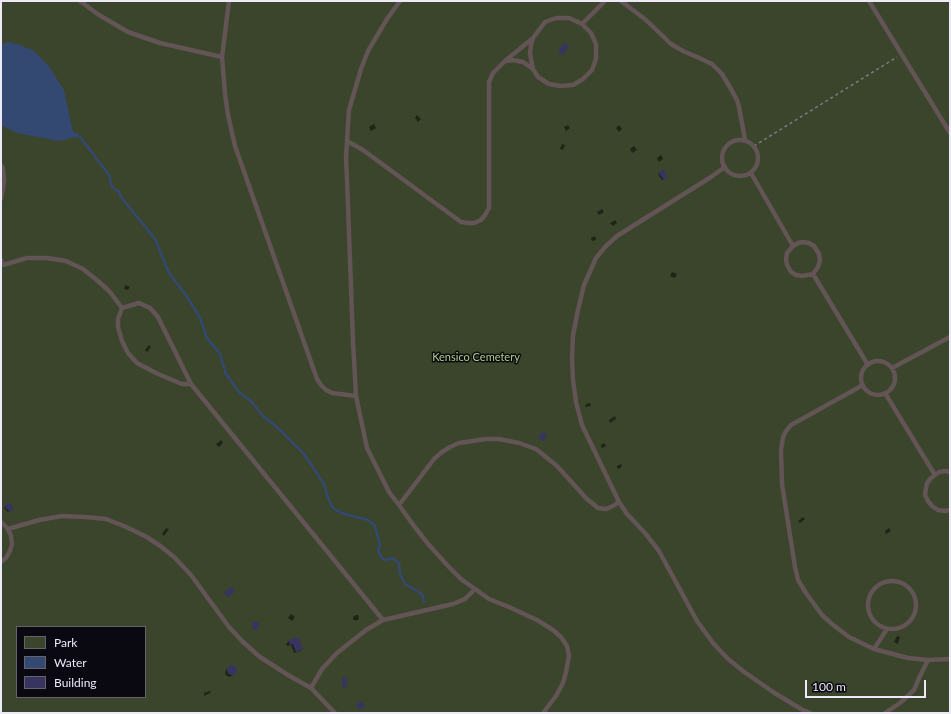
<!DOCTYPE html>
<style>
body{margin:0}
#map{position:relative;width:951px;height:714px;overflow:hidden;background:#211b31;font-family:Lato,sans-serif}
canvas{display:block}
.frame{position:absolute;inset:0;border:2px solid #ece9f8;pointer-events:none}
.legend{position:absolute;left:16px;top:626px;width:130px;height:72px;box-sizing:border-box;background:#0a0811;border:1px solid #64626d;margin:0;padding:5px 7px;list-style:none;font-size:12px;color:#ece9f8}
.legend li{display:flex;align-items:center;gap:8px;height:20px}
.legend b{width:20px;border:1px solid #64626d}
.scale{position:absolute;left:805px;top:680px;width:121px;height:18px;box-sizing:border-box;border:2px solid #ece9f8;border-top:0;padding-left:5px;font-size:12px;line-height:14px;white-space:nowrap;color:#ece9f8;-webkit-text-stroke:3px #0a0811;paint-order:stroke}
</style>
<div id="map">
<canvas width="951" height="714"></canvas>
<div class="frame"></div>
<ul class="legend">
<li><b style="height:11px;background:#3a452b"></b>Park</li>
<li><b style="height:11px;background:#334971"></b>Water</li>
<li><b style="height:11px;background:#373560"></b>Building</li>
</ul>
<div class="scale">100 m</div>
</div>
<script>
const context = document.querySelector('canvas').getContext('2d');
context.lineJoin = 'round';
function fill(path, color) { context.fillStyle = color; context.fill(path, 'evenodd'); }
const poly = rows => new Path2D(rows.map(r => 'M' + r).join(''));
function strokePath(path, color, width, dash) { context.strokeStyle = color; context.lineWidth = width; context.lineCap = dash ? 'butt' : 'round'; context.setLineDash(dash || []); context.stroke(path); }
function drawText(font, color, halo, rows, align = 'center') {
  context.font = font + ' Lato,sans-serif'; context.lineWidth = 3; context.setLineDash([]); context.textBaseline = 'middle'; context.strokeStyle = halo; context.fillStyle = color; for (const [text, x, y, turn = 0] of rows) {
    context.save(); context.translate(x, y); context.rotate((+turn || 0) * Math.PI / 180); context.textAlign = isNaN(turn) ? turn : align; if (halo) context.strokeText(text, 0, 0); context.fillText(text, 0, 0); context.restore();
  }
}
const green = poly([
 [1,1,950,1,950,713,1,713],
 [17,627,145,627,145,697,17,697]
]);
const water = poly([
 [11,42,33,50,48,65,64,90,73,132,79,134,80,137,70,138,65,140,59,141,17,133,1,125,1,44]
]);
const shadow = poly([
 [417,115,421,119,418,122,415,118],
 [374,124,376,128,371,131,369,127],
 [568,125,570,128,566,131,564,127],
 [619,125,622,129,619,132,616,128],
 [562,144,565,145,563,150,560,149],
 [634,146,637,150,632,153,630,149],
 [661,155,663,159,659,162,657,158],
 [659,173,666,178,662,180,658,174],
 [602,209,604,212,599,215,597,212],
 [615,220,617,223,613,226,610,223],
 [595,236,596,240,592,241,591,238],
 [672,272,677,274,675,278,670,276],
 [125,285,130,287,128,290,124,289],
 [149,345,151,347,147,352,145,350],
 [590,403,591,406,585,407,586,404],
 [615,416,616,419,610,423,609,420],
 [221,440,223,443,219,447,216,444],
 [604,443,606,446,602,448,602,447,601,448,601,445],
 [621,464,622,466,619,469,618,468,617,469,617,466],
 [8,503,13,508,8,512,4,508],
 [803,517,805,519,800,523,798,521],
 [166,528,169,529,164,536,162,534],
 [889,528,891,531,886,534,885,531],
 [291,614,295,617,292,621,288,618],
 [356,615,358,615,359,619,355,621,355,620,353,620,353,617],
 [897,636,900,637,898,644,894,642],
 [289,641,302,649,300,651,294,653,291,645,287,646,286,644],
 [232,666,236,670,235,673,230,677,227,676,225,674,226,670,229,667],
 [210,691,211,692,210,693,204,696,204,693]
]);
const stream = poly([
 [80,137,109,175,112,187,119,192,121,197,155,239,169,273,186,295,200,318,207,338,220,354,226,374,239,392,251,401,262,415,278,428,304,454,324,484,327,495,332,507,341,513,368,520,375,526,380,545,378,551,383,559,387,560,392,558,399,563,400,574,405,584,422,594,424,602]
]);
const building = poly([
 [564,43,569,46,563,55,558,51],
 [663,169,668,178,664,180,658,172],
 [542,432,547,435,544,441,538,438],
 [8,502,14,508,13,509,14,510,13,511,12,510,10,512,4,506],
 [232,587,235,592,227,597,224,592],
 [253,621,259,622,258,630,252,629],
 [299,637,303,649,296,652,293,644,290,645,288,640],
 '227 670a5 5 0 1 1 10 0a5 5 0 1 1-10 0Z',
 [342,677,347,677,347,687,342,687],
 [361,701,365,705,360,710,356,705]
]);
const path = poly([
 [754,146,897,57]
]);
const service = poly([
 [80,1,99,15,128,32,160,43,222,57],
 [229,1,222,57,225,94,228,115,235,146,317,379,321,385,326,390,332,393,356,396],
 [400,1,387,19,368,51,361,69,349,110,347,141,363,150,461,222,468,223,474,223,481,220,485,215,489,208,489,82,493,73,505,61,512,60,523,62,533,69],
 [621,1,646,20,671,44,683,51,697,57,712,64,722,74,731,89,737,100,739,107,745,140],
 [869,1,950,133],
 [556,18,569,18,582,24,591,33,596,44,596,59,592,70,583,79,573,85,560,86,549,84,538,77,533,69,530,54,531,45,533,38,545,22,556,18],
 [582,24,605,1],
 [505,61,533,38],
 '722 158a18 18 0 1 1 36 0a18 18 0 1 1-36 0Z',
 [347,141,346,159,347,179,353,341,356,396,367,448,389,492,399,505],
 [1,165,3,168,4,181,1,199],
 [751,173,793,246],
 [803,242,809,243,814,246,819,254,820,260,818,267,813,274,802,276,796,275,791,272,787,265,786,259,787,253,793,246,798,243,803,242],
 [1,260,3,265,27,258,47,258,66,261,83,269,98,281,110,292,122,308,139,303,150,308,158,317,191,384,383,620],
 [813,274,868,365],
 [122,308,118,319,118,327,122,341,128,353,137,363,158,374,182,384,191,384],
 '861 378a17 17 0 1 1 34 0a17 17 0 1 1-34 0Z',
 [892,368,950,337],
 [863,385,791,425,786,431,783,437,781,450,782,484,795,567,798,580,806,593,822,615,832,624,849,637,874,649,887,629],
 [885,393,935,475],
 [950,472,946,471,939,472,931,478,927,483,926,488,925,495,928,501,932,506,938,510,945,511,950,510],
 [619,502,627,514,645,533,659,551,697,621,713,643,727,658,743,671,773,692,801,709,810,713],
 [1,522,8,529,11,536,12,544,10,551,6,558,1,562],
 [8,529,39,520,62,516,85,517,106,519,124,526,145,536,159,545,174,557,191,575,229,627,243,642,260,657,288,675,311,688,322,669,337,653,366,630,383,620,453,604,465,599,475,589],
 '868 605a24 24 0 1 1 48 0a24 24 0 1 1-48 0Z',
 [874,649,908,658,928,660,950,659],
 [311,688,335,713],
 [543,713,556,696,563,683,566,672,569,656,567,646,561,637,553,630,537,620,509,607,489,599,461,579,448,566,429,545,414,526,399,505,434,459,442,452,450,447,459,443,486,439,499,439,519,443,536,449,557,466,586,498,598,508,606,509,613,506,619,502,582,425,576,402,573,380,572,359,573,335,578,310,584,285,596,258,606,246,617,236,711,177,725,167],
 [885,713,900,703,914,690,920,676,928,660]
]);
const parkNames = [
 ["Kensico Cemetery",476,357]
];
fill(green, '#3a452b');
fill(water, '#334971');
fill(shadow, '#0007');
strokePath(stream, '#334971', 2.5);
fill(building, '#373560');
strokePath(path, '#7e798c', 1.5, [3, 3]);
strokePath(service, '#635456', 4.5);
drawText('11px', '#afcf85', '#0a0811', parkNames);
</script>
